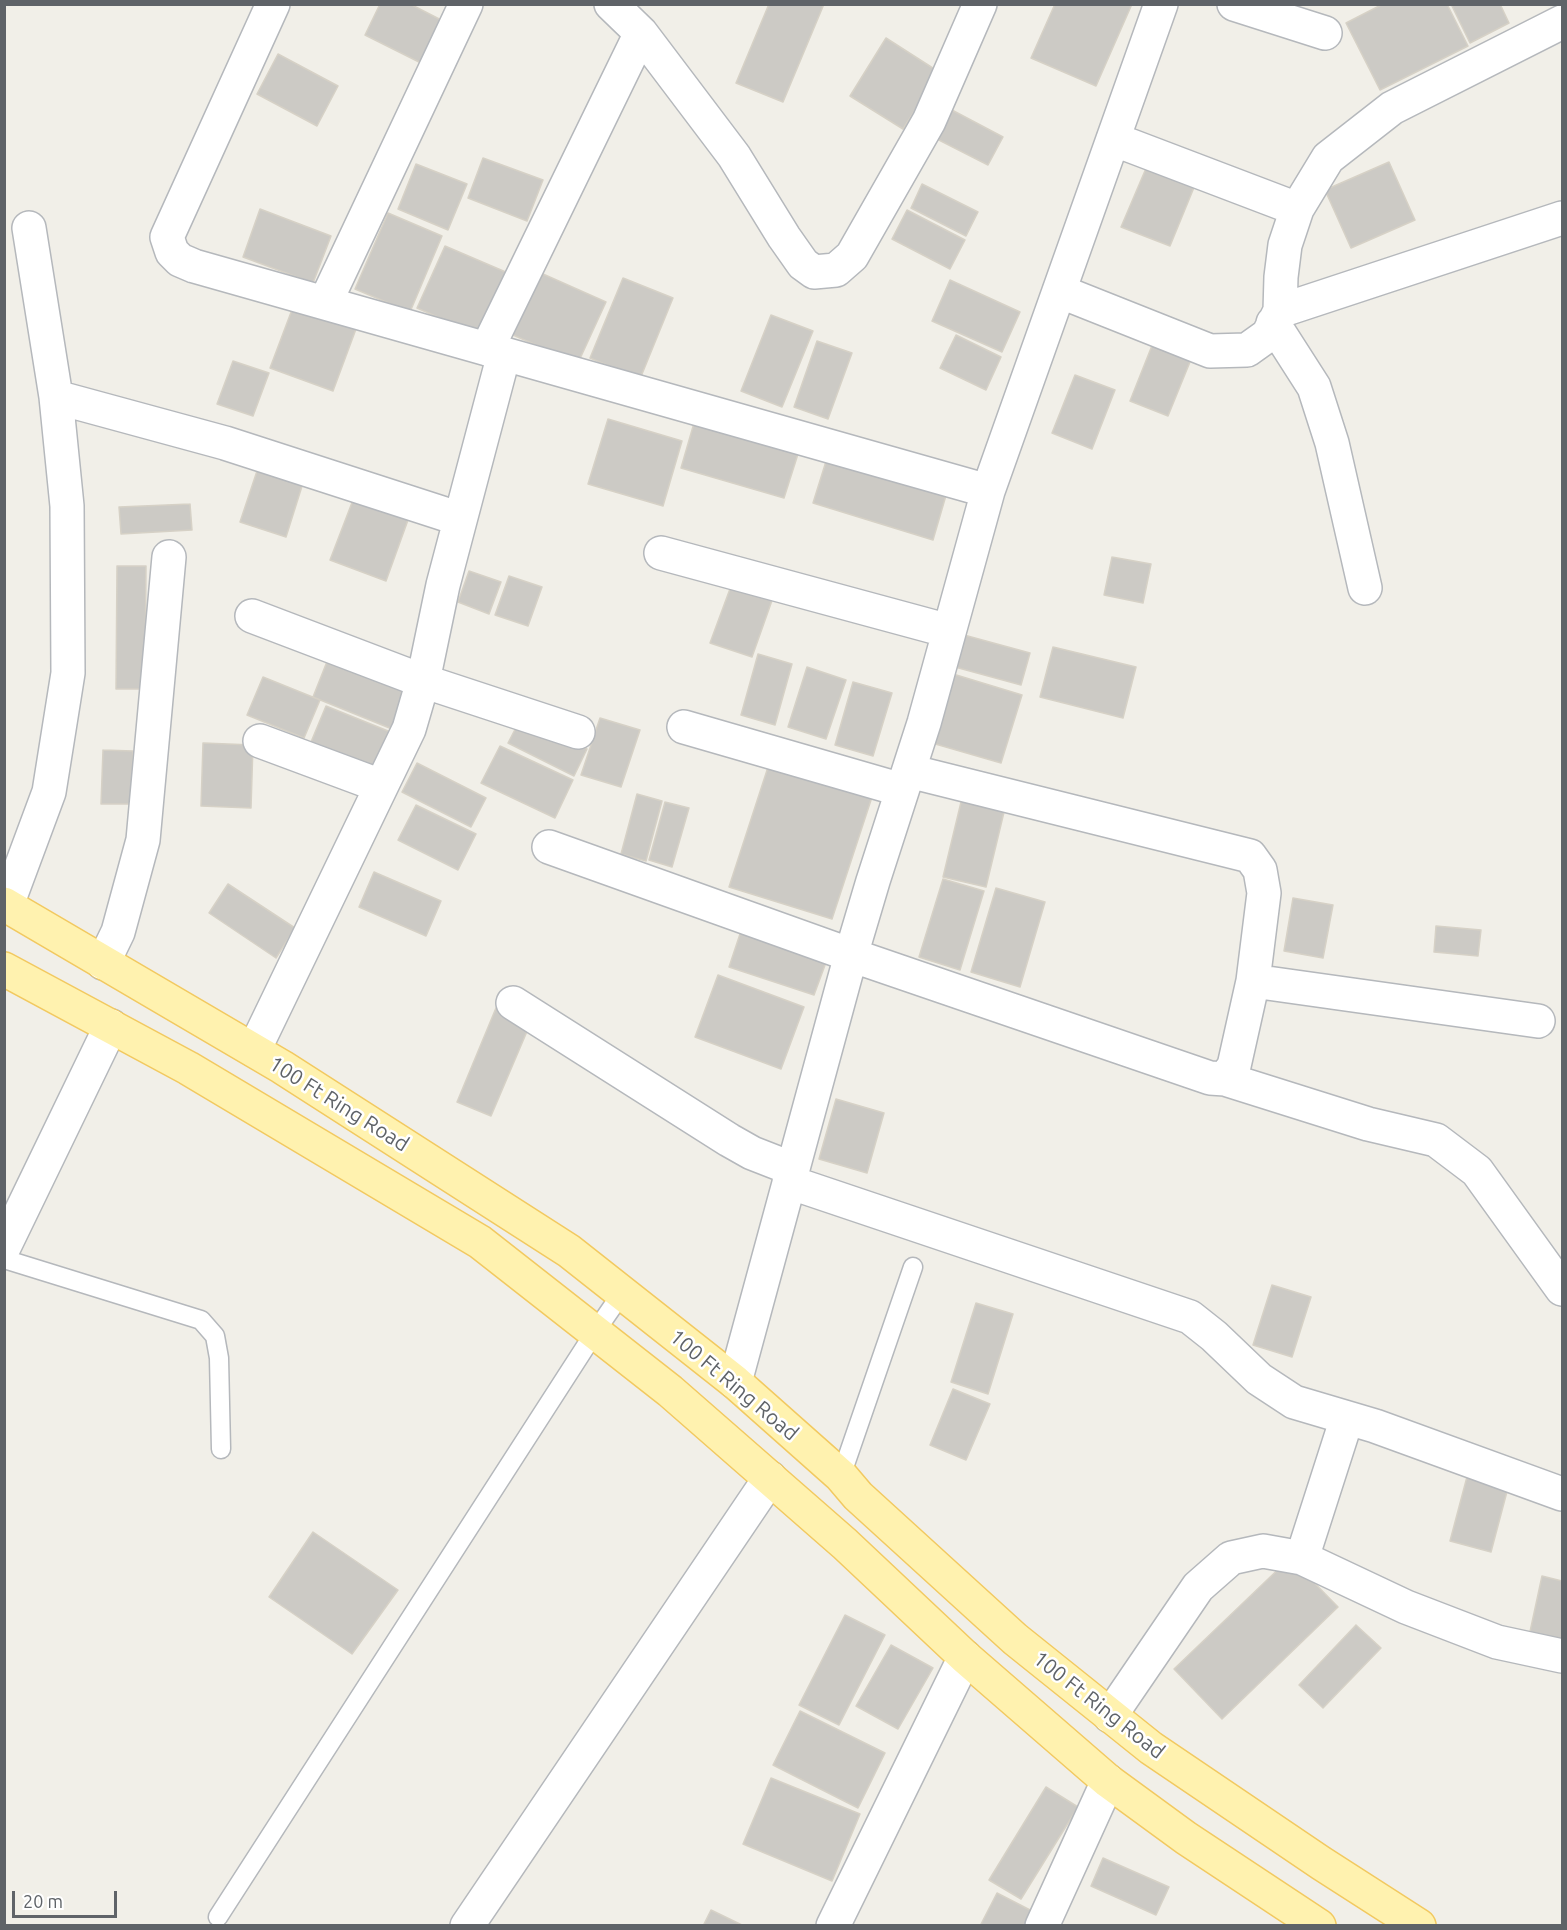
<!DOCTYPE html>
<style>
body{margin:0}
#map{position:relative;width:1567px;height:1930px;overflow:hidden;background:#f1efe8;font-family:Ubuntu,sans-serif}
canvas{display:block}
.frame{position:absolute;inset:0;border:6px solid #5f6368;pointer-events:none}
.scale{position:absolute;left:12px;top:1891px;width:105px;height:27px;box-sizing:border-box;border:3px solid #5f6368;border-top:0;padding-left:8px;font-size:18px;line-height:21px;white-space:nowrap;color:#5f6368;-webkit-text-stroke:4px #fff;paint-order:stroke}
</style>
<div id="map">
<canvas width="1567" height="1930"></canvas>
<div class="frame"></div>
<div class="scale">20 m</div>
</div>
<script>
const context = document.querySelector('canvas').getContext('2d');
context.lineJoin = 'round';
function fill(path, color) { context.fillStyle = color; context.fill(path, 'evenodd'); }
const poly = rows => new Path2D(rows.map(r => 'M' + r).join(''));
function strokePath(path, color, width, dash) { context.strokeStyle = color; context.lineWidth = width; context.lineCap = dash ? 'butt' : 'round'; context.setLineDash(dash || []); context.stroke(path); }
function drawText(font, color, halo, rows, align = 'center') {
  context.font = font + ' Ubuntu,sans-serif'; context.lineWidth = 5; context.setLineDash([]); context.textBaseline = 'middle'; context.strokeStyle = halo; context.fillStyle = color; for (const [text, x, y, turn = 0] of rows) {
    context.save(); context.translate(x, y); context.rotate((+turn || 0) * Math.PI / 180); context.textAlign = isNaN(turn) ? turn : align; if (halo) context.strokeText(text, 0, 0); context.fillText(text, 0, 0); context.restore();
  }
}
const building = poly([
 [380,4,410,4,447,23,425,65,365,35,380,4],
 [769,4,824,4,783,102,736,83,769,4],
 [1055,4,1132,4,1096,86,1031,58,1055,4],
 [1383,4,1447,4,1468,46,1380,90,1346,23,1383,4],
 [1451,4,1500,4,1509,23,1470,43,1451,4],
 [886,38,939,72,903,129,850,96,886,38],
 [278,54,338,86,317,126,257,94,278,54],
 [950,109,1003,137,988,165,935,138,950,109],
 [483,158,543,180,527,221,468,198,483,158],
 [1389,162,1415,220,1351,248,1325,190,1389,162],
 [416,164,467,184,448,230,398,209,416,164],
 [1147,166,1195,185,1170,246,1121,227,1147,166],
 [922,184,978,212,966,236,911,208,922,184],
 [260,209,331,236,313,283,243,257,260,209],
 [907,210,965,240,950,269,892,239,907,210],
 [388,213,442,236,410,312,355,289,388,213],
 [445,246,508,273,481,336,417,308,445,246],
 [534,270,606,302,578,363,506,332,534,270],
 [623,278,673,298,640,379,590,358,623,278],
 [950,280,1020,312,1002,352,932,321,950,280],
 [293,307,356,329,333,391,270,368,293,307],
 [771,315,813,331,782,407,741,391,771,315],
 [956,335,1001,357,986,390,940,368,956,335],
 [817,341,852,353,828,419,794,407,817,341],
 [1153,343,1192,357,1168,416,1130,401,1153,343],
 [233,361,269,373,253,416,217,404,233,361],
 [1075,375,1115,390,1092,449,1052,433,1075,375],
 [608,419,682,441,663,506,588,484,608,419],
 [694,423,798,454,784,498,681,468,694,423],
 [828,455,947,492,933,540,813,503,828,455],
 [258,468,303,483,286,537,240,522,258,468],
 [353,500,408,520,386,581,330,560,353,500],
 [190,504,192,530,121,534,119,507,190,504],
 [1112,557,1151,564,1143,603,1104,595,1112,557],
 [117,566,146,566,145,689,116,689,117,566],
 [469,571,501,582,489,614,458,602,469,571],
 [509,576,542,587,528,626,495,615,509,576],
 [734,578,775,592,752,657,710,643,734,578],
 [964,635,1030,653,1021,685,955,667,964,635],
 [1053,647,1136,667,1123,718,1040,697,1053,647],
 [330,654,410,687,392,729,313,697,330,654],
 [758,654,792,664,775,725,741,715,758,654],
 [807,667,846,680,826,739,788,727,807,667],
 [953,674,1022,695,1001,763,932,743,953,674],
 [263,677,320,700,304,738,247,715,263,677],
 [853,682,892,693,873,756,835,745,853,682],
 [326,706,393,733,378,769,311,742,326,706],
 [522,716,587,749,574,776,508,743,522,716],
 [600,718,640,730,621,787,581,775,600,718],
 [203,743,253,745,251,808,201,806,203,743],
 [500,746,573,780,555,818,481,783,500,746],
 [103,750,133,751,131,804,101,804,103,750],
 [770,761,873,794,832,919,729,887,770,761],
 [417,763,486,798,471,827,402,792,417,763],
 [637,794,662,801,646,861,621,854,637,794],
 [962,798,1005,808,986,887,943,877,962,798],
 [665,802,689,808,672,867,649,860,665,802],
 [416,805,476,834,458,870,398,840,416,805],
 [374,872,441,901,426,936,359,907,374,872],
 [943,879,984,891,960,970,919,957,943,879],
 [228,884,295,928,276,958,209,913,228,884],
 [996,888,1045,902,1020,987,971,972,996,888],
 [1293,898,1333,905,1323,958,1284,951,1293,898],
 [1436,926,1481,930,1478,956,1434,952,1436,926],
 [742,928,828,957,814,995,729,967,742,928],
 [718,975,804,1007,781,1069,695,1037,718,975],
 [496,1008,531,1022,491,1116,457,1102,496,1008],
 [836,1099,884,1113,867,1173,819,1159,836,1099],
 [1272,1285,1311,1297,1292,1357,1253,1345,1272,1285],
 [976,1303,1013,1314,988,1394,951,1382,976,1303],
 [953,1389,990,1404,966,1460,930,1445,953,1389],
 [1468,1473,1509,1484,1491,1552,1450,1541,1468,1473],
 [313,1532,398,1590,352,1654,269,1597,313,1532],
 [1290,1558,1338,1607,1222,1719,1174,1669,1290,1558],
 [1542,1576,1562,1581,1562,1649,1528,1641,1542,1576],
 [845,1615,885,1635,839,1725,799,1705,845,1615],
 [1356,1625,1381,1648,1323,1708,1299,1685,1356,1625],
 [891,1645,933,1668,898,1729,856,1706,891,1645],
 [800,1711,885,1753,858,1808,773,1765,800,1711],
 [771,1778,860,1814,832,1881,743,1844,771,1778],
 [1046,1787,1078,1807,1021,1899,989,1880,1046,1787],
 [1103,1858,1169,1887,1156,1915,1091,1886,1103,1858],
 [997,1893,1032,1911,1025,1926,980,1926,997,1893],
 [711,1910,744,1926,703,1926,711,1910]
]);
const service = poly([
 [4,1259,201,1320,215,1336,219,1358,221,1449],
 [841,1476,913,1267],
 [218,1917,595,1332,622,1293]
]);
const minor = poly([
 [273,4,167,237,172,252,180,260,194,266,988,491],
 [611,4,641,33,734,156,784,237,803,264,814,272,836,270,852,256,929,121,980,4],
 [1234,4,1325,33],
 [1113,139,1297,209],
 [1059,291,1210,351,1247,350,1268,335,1280,311,1281,277,1285,245,1297,209,1328,158,1392,108,1562,22],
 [325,303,466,4],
 [1280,311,1562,218],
 [1273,323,1314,387,1332,443,1365,588],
 [487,349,641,33],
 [56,397,225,443,460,519],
 [661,553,949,631],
 [252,616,423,681,578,732],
 [684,727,902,790],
 [260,741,381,786],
 [909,771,1250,856,1260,870,1264,893,1253,981],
 [549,847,851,955,1210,1078,1225,1079,1234,1066,1253,981,1538,1021],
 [7,905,49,792,68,673,67,506,56,397,29,228],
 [103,963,118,932,143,840,169,557],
 [513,1003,729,1140,752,1153,793,1169],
 [254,1050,409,729,423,681,443,585,504,354],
 [1225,1079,1368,1124,1436,1140,1477,1171,1562,1289],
 [789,1182,1190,1317,1214,1336,1259,1379,1294,1402,1375,1426,1562,1494],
 [4,1247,111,1026],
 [735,1382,851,955,873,881,924,723,988,491,1161,4],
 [1302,1558,1347,1418],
 [1110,1716,1198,1587,1231,1558,1263,1551,1302,1558,1406,1607,1497,1642,1562,1656],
 [467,1926,770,1478],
 [833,1926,965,1657],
 [1042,1926,1108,1781]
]);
const primary = poly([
 [4,904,282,1067,569,1251,735,1382,841,1476,858,1496,1015,1639,1151,1748,1321,1863,1419,1926],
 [4,969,188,1068,480,1242,670,1391,845,1544,965,1657,1108,1781,1186,1838,1319,1926]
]);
const streetNames = [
 ["100 Ft Ring Road",339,1104,32],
 ["100 Ft Ring Road",734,1385,40],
 ["100 Ft Ring Road",1099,1705,38]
];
fill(building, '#cccac5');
strokePath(building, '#d6d1c6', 1.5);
strokePath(service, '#b5b8bc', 21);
strokePath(minor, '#b5b8bc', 36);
strokePath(primary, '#f2c960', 36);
strokePath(service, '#fff', 18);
strokePath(minor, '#fff', 33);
strokePath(primary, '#fff2af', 33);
drawText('21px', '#5f6368', '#fff', streetNames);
</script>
